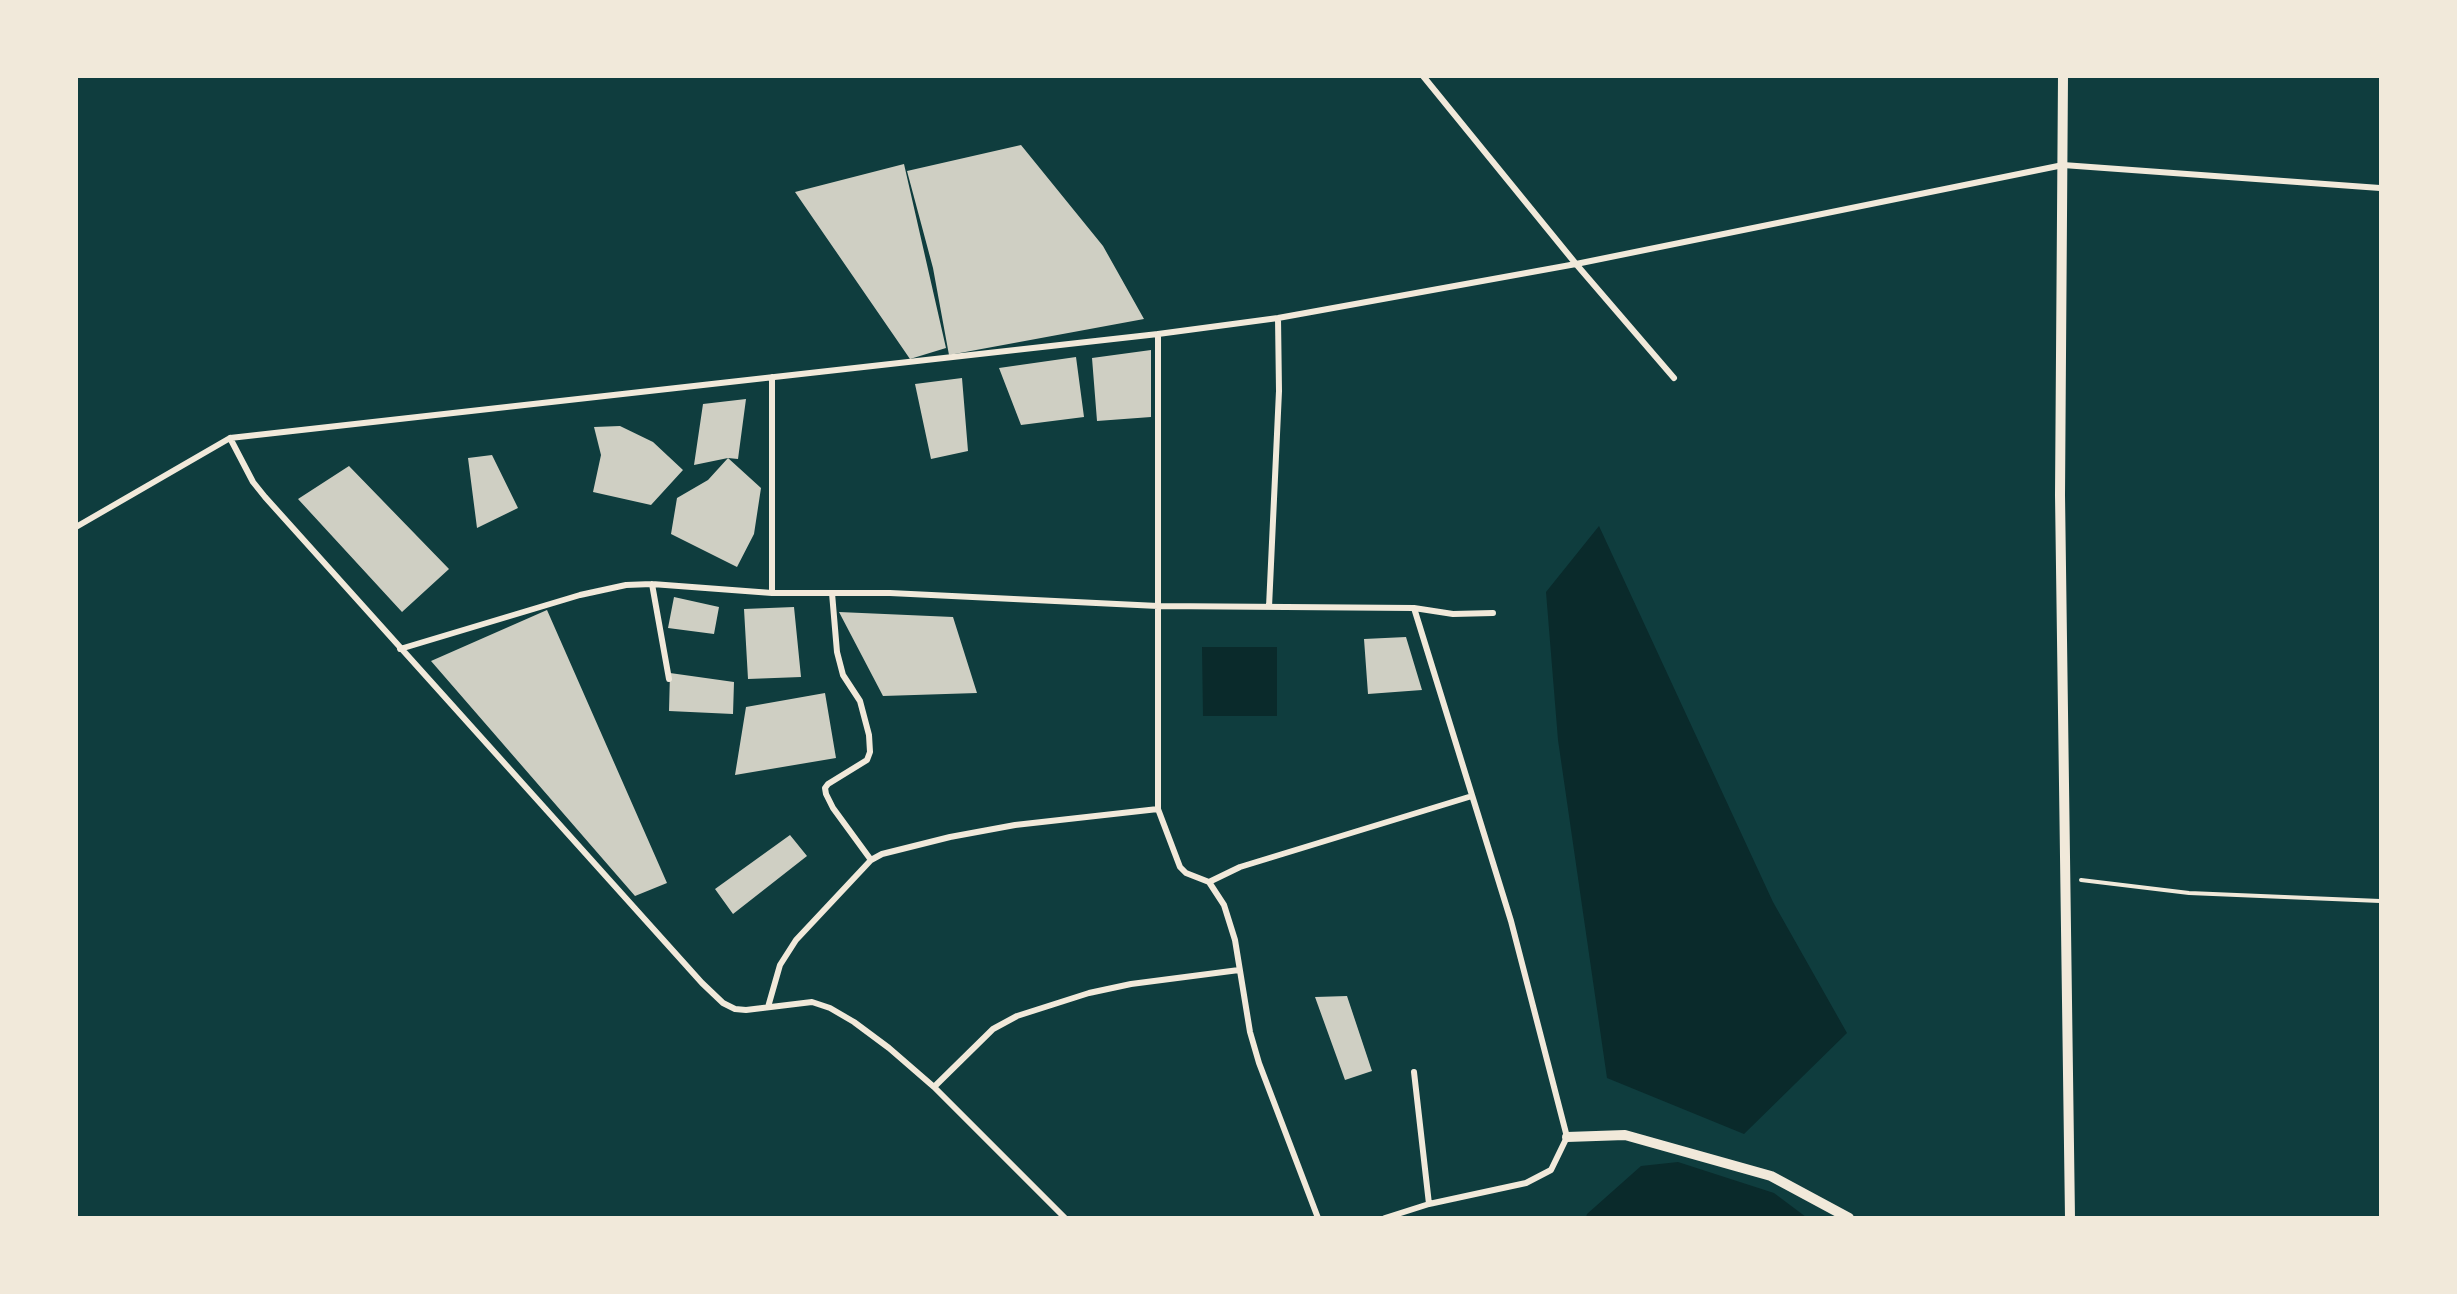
<!DOCTYPE html>
<style>
body{margin:0}
#map{position:relative;width:2457px;height:1294px;overflow:hidden;background:#0f3d3e;font-family:Raleway,sans-serif}
canvas{display:block}
.frame{position:absolute;inset:0;border:78px solid #f1e9da;pointer-events:none}
</style>
<div id="map">
<canvas width="2457" height="1294"></canvas>
<div class="frame"></div>
</div>
<script>
const context = document.querySelector('canvas').getContext('2d');
context.lineJoin = 'round';
function fill(path, color) { context.fillStyle = color; context.fill(path, 'evenodd'); }
const poly = rows => new Path2D(rows.map(r => 'M' + r).join(''));
function strokePath(path, color, width, dash) { context.strokeStyle = color; context.lineWidth = width; context.lineCap = dash ? 'butt' : 'round'; context.setLineDash(dash || []); context.stroke(path); }
const water = poly([
 [1599,526,1773,902,1847,1033,1744,1134,1607,1078,1558,740,1546,592],
 [1202,647,1277,647,1277,716,1203,716],
 [1678,1162,1774,1193,1806,1217,1586,1217,1587,1214,1641,1166]
]);
const building = poly([
 [1021,145,1103,246,1144,319,949,355,933,268,907,171],
 [904,164,946,348,910,359,795,192],
 [1151,350,1151,417,1097,421,1092,358],
 [1076,357,1084,417,1021,425,999,368],
 [962,378,968,451,931,459,915,384],
 [746,399,738,459,728,458,694,465,703,404],
 [620,426,653,442,683,470,651,505,593,492,601,455,594,427],
 [492,455,518,508,477,528,468,458],
 [728,458,761,488,754,534,737,567,671,534,677,498,708,480],
 [349,466,449,569,402,612,298,499],
 [674,597,719,607,714,634,668,628],
 [794,607,801,677,748,679,744,609],
 [547,610,667,883,635,896,431,661],
 [839,612,953,617,977,693,883,696],
 [1406,637,1422,690,1368,694,1364,639],
 [670,673,734,682,733,714,669,711],
 [825,693,836,758,735,775,746,707],
 [790,835,807,856,733,914,715,889],
 [1347,996,1372,1071,1345,1080,1315,997]
]);
const path = poly([
 [2081,880,2189,893,2380,901]
]);
const minor = poly([
 [1423,76,1576,264,1674,378],
 [1158,334,1278,318,1576,264,2063,165,2380,188],
 [230,438,253,482,265,497,702,983,723,1003,735,1009,746,1010,812,1002,830,1008,854,1022,889,1048,934,1087,1065,1218],
 [76,527,230,438,1158,334,1158,606,1414,608,1511,921,1567,1137,1551,1170,1526,1183,1429,1204,1385,1218],
 [652,584,669,679],
 [772,593,772,377],
 [832,593,837,652,843,675,860,701,869,735,870,752,867,760,828,784,825,788,826,794,833,808,871,860],
 [1269,607,1279,391,1278,318],
 [1414,608,1453,614,1493,613],
 [400,649,580,595,626,585,652,584,772,593,890,593,1158,606,1158,809,1180,867,1186,873,1209,882,1224,905,1235,940,1250,1032,1259,1063,1318,1218],
 [1209,882,1240,867,1472,796],
 [768,1007,780,965,796,940,871,860,882,854,950,837,1015,825,1158,809],
 [1414,1072,1429,1204],
 [934,1087,993,1029,1017,1016,1089,993,1131,984,1239,970]
]);
const tertiary = poly([
 [2063,76,2060,495,2070,1218],
 [1567,1137,1625,1135,1771,1176,1849,1218]
]);
fill(water, '#0a2a2b');
fill(building, '#cfcfc3');
strokePath(path, '#f1e9da', 4);
strokePath(minor, '#f1e9da', 6);
strokePath(tertiary, '#f1e9da', 10);
</script>
